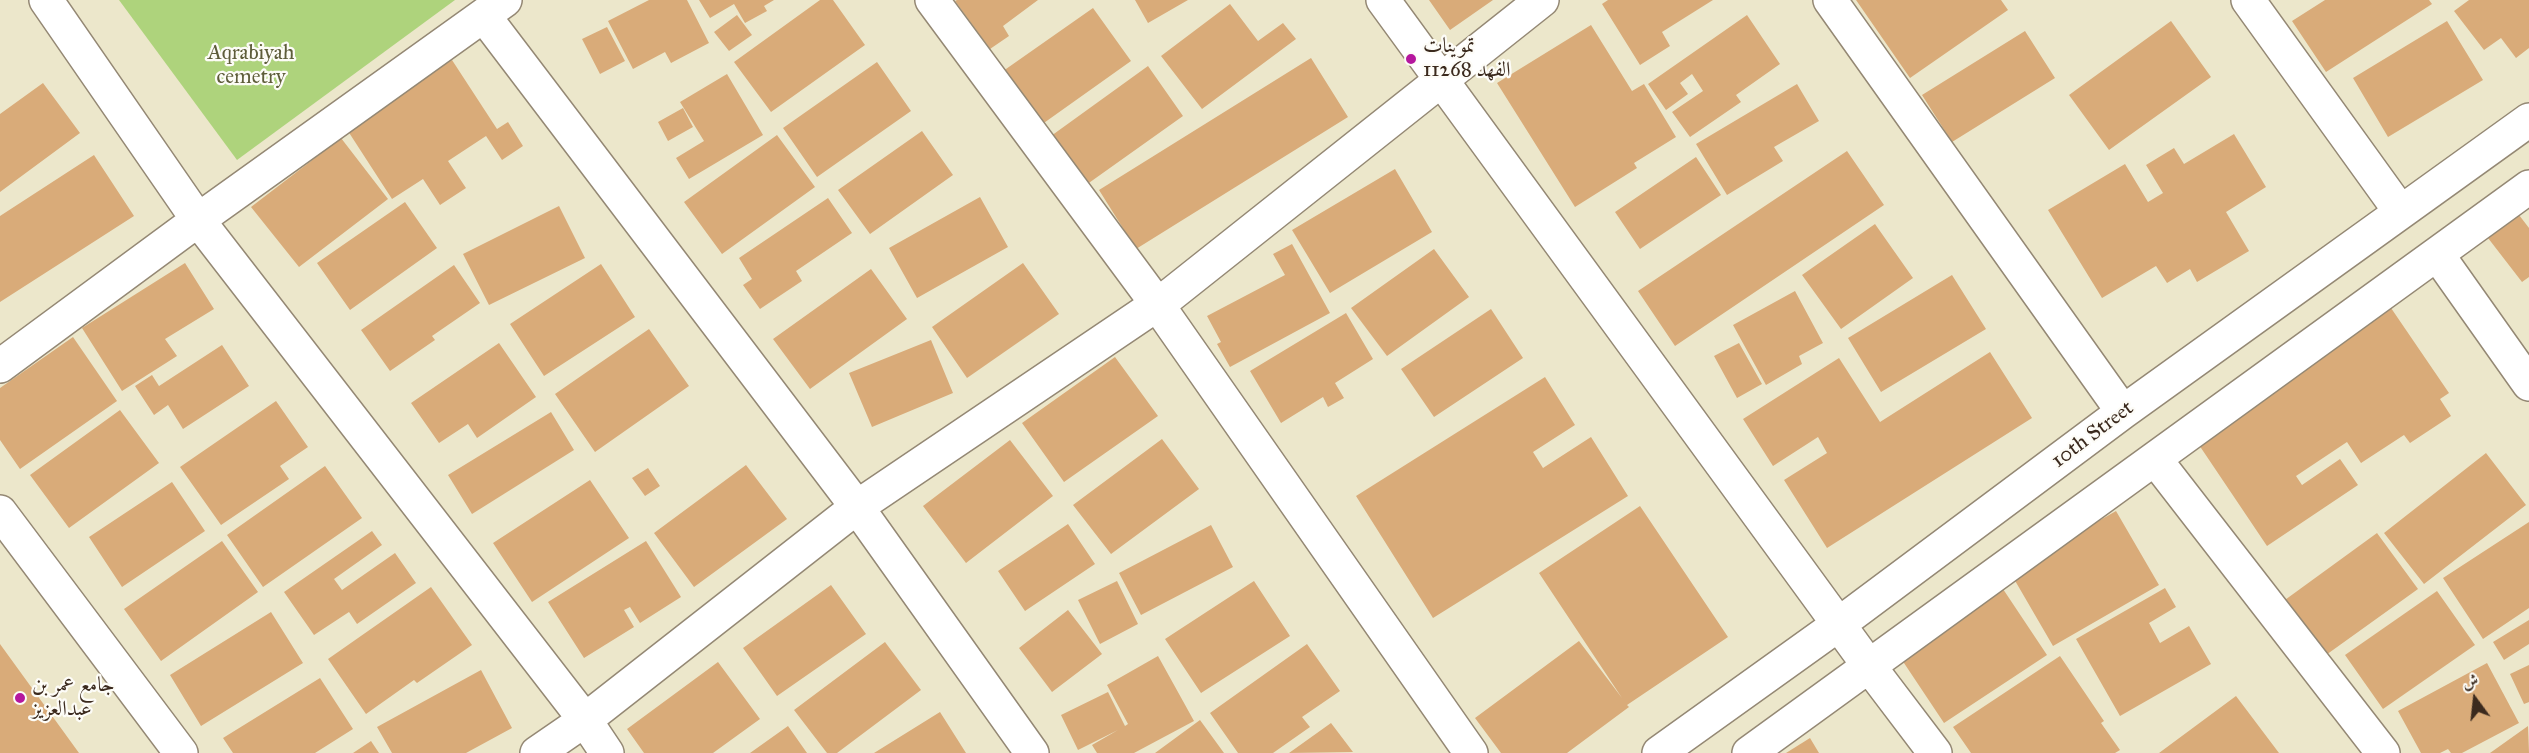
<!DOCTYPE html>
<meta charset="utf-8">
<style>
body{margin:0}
#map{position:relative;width:2529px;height:753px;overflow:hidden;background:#ece7cb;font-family:"IM FELL Great Primer",Amiri,serif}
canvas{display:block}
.north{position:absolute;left:2445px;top:669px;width:60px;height:60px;-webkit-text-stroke:4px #fdfcf7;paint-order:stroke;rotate:345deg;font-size:16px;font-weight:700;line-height:24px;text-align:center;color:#3b2a1e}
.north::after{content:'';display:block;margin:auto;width:21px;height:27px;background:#3b2a1e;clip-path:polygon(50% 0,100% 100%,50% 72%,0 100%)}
</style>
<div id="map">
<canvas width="2529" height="753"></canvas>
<div class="north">ش</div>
</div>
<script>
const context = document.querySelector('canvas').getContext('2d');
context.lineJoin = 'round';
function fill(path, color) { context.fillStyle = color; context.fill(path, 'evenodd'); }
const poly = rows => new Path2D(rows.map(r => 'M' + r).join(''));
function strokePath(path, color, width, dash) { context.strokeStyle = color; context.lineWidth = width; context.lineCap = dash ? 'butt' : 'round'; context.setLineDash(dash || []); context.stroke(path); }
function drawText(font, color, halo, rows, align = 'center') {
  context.font = font + ' "IM FELL Great Primer",Amiri,serif'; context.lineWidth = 4.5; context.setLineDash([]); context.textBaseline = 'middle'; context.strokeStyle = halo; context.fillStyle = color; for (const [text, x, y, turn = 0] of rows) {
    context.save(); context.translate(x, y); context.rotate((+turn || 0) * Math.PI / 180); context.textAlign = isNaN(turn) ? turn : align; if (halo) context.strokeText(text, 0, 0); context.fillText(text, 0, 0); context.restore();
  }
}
const green = poly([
 [119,0,455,0,237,160]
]);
const building = poly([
 [649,0,687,0,709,43,671,63,665,52,633,69,608,21],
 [699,0,774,0,764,6,767,11,745,23,734,4,710,18],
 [820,0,833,0,865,45,771,112,734,62],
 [957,0,1038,0,1003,26,1009,36,990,49,955,1],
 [1135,0,1188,0,1148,23],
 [1429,0,1493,0,1450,30],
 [1608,0,1713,0,1662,32,1670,46,1640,65,1602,4],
 [1856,0,2001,0,2008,10,1910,78],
 [2325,0,2429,0,2432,4,2326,72,2292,21],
 [2469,0,2529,0,2529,48,2516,58,2501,38,2484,50,2454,11],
 [1230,4,1258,41,1283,23,1296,39,1202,109,1161,56],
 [1093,8,1131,61,1034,130,996,76],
 [737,15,752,35,729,51,714,32],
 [1747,15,1780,64,1736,95,1741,102,1690,137,1672,112,1703,91,1692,74,1680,83,1688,94,1666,110,1648,84],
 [2171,21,2211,77,2109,150,2069,95],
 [2447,21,2483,80,2388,137,2353,78],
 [1591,25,1632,91,1644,84,1676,137,1634,163,1637,168,1575,207,1497,83],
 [607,27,625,61,600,74,582,39],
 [2025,31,2055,78,1952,142,1922,95],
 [1311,58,1348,117,1136,249,1099,190],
 [452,60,497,129,508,122,523,146,502,160,486,136,448,161,466,188,440,205,423,179,392,199,346,128],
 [877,62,911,111,817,177,783,128],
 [1148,66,1183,116,1086,185,1051,136],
 [727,74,763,135,689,179,676,158,704,141,680,102],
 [43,83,80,133,0,192,0,114],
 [1797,84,1819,121,1774,147,1783,161,1727,195,1696,144],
 [683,108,693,127,668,141,658,122],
 [922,131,953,175,870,234,838,190],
 [2234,134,2266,187,2226,212,2249,251,2197,282,2190,269,2167,283,2156,266,2102,298,2048,210,2125,164,2148,202,2163,193,2146,165,2174,148,2184,164],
 [777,135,815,187,722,254,684,202],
 [341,138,388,199,299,267,251,207],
 [1847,151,1884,205,1675,346,1638,291],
 [94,155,134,216,0,302,0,216],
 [1696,157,1721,195,1640,249,1615,212],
 [1395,169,1432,232,1330,293,1292,230],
 [980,197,1008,247,917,298,889,248],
 [828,198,852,233,796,271,802,281,760,309,743,285,752,279,739,258],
 [405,202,437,248,350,310,317,263],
 [559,206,585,258,489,305,463,254],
 [2519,215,2529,228,2529,277,2522,282,2488,238],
 [1875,224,1913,278,1841,329,1802,275],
 [1292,244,1330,313,1230,367,1217,344,1221,342,1207,316,1285,275,1273,254],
 [1434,249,1469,297,1387,356,1351,308],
 [185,263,214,309,165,339,177,356,122,391,82,328],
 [1023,263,1059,314,967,378,932,327],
 [601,264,635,317,544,376,510,324],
 [454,265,480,303,432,336,435,340,390,371,361,330],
 [871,269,907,319,810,389,773,339],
 [1952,275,1986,329,1881,392,1848,338],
 [1795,291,1823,343,1799,356,1802,364,1766,385,1733,325],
 [2391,308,2449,393,2440,399,2451,416,2410,443,2404,435,2361,463,2347,442,2296,476,2302,485,2340,459,2358,485,2267,546,2195,439],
 [1491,309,1523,358,1434,417,1401,369],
 [1346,313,1373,359,1335,383,1344,398,1328,407,1323,397,1281,423,1250,371],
 [649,329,689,386,595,452,555,394],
 [73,337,117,401,20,469,0,440,0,388],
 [931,340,953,393,872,427,849,373],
 [499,343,536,397,477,438,468,424,439,443,411,403],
 [1739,343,1762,384,1737,398,1714,356],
 [222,345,249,386,183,429,168,405,154,415,135,386,152,375,159,386],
 [1990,352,2032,418,1827,548,1784,480,1827,453,1818,437,1773,466,1743,419,1839,358,1880,422],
 [1115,357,1158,416,1064,482,1022,423],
 [1545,377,1575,425,1533,452,1543,468,1591,437,1628,496,1433,618,1356,496],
 [276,401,308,447,280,466,289,479,221,525,180,467],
 [120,410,159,463,69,528,30,475],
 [551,412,574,450,472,514,448,475],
 [1162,439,1199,489,1111,554,1073,505],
 [1010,440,1053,496,966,563,923,506],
 [2486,453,2526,505,2424,584,2384,533],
 [746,465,787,519,694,587,654,533],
 [325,466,362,518,263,587,227,535],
 [648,468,660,486,645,496,632,478],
 [590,480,629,538,532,602,493,543],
 [172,482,205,531,122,587,89,537],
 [1640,506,1728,637,1627,705,1629,707,1567,753,1501,753,1475,718,1579,641,1622,698,1539,573],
 [2116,511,2159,585,2053,646,2010,572],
 [2529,522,2529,608,2483,639,2443,578],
 [1068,524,1095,564,1025,611,998,571],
 [1211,525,1233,567,1141,615,1119,573],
 [372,531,382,545,334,579,342,590,395,553,416,583,357,624,349,612,314,635,284,592],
 [2377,533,2418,589,2319,660,2278,605],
 [222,541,258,592,161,661,124,609],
 [646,541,681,597,640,623,630,607,624,610,634,627,584,658,548,602],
 [1117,581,1138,624,1100,644,1078,600],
 [1254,581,1290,636,1201,693,1165,639],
 [831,585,866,634,777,696,743,648],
 [431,587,472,645,417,683,414,680,366,714,328,659],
 [2165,588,2176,607,2149,623,2160,643,2189,626,2211,664,2120,716,2076,639],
 [2003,589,2047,655,1944,723,1900,657],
 [2437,591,2475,645,2383,709,2345,655],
 [1068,610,1102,654,1052,692,1019,648],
 [271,612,303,663,201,726,170,675],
 [2529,620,2529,644,2504,660,2493,642],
 [885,642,921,690,837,753,827,753,794,710],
 [0,644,79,753,0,753],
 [1307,644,1340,691,1302,717,1310,727,1273,753,1238,753,1210,713],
 [1158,656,1194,721,1134,753,1097,753,1092,745,1118,730,1078,750,1061,715,1108,692,1125,726,1128,724,1107,685],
 [2060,656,2104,721,2101,723,2120,750,2115,753,1971,753,1953,727],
 [718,662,760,719,713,753,644,753,627,729],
 [2487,663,2519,723,2462,753,2451,753,2448,749,2440,753,2421,753,2398,711],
 [2529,665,2529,702,2524,704,2510,674],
 [481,670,512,728,466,753,392,753,377,727],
 [320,678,353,729,315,753,233,753,223,738],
 [2236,696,2279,753,2159,753],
 [940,712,966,753,874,753],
 [1200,720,1224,753,1155,753],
 [1331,723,1353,752,1289,753],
 [788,726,807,753,750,753],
 [2528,726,2529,753,2490,753],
 [1810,738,1819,753,1786,753],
 [371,741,379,753,353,753]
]);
const minor = poly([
 [46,0,198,220,585,720,607,753],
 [932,0,1157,304,1471,753],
 [1383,0,1869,666,1935,753],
 [1830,0,2123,412],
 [2248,0,2400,211],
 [484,16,857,507,1032,753],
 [2437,254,2529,384],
 [0,366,198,220,505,0],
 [2155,459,2383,753],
 [0,512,181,753],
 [537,753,585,720,857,507,1168,297,1542,0],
 [1659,753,1839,624,2123,412,2529,120],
 [1749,753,2529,187]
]);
const markers = [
 [1411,59,6,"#b5179e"],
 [20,698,6,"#b5179e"]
];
const poiNames = [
 ["تموينات",1423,47],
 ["الفهد 11268",1423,71],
 ["جامع عمر بن",32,686],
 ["عبدالعزيز",32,710]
];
const parkNames = [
 ["Aqrabiyah",251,54],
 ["cemetry",251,78]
];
const streetNames = [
 ["10th Street",2093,435,-37]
];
fill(green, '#aed37c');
fill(building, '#d9ab79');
strokePath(minor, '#948874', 36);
strokePath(minor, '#fff', 33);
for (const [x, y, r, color] of markers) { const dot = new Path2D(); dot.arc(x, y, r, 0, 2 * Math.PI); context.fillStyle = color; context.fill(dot); strokePath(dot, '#fdfcf7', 2); }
drawText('21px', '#3b2a1e', '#fdfcf7', poiNames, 'left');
drawText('21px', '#5e5d3a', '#fdfcf7', parkNames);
drawText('21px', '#3b2a1e', '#fdfcf7', streetNames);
</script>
